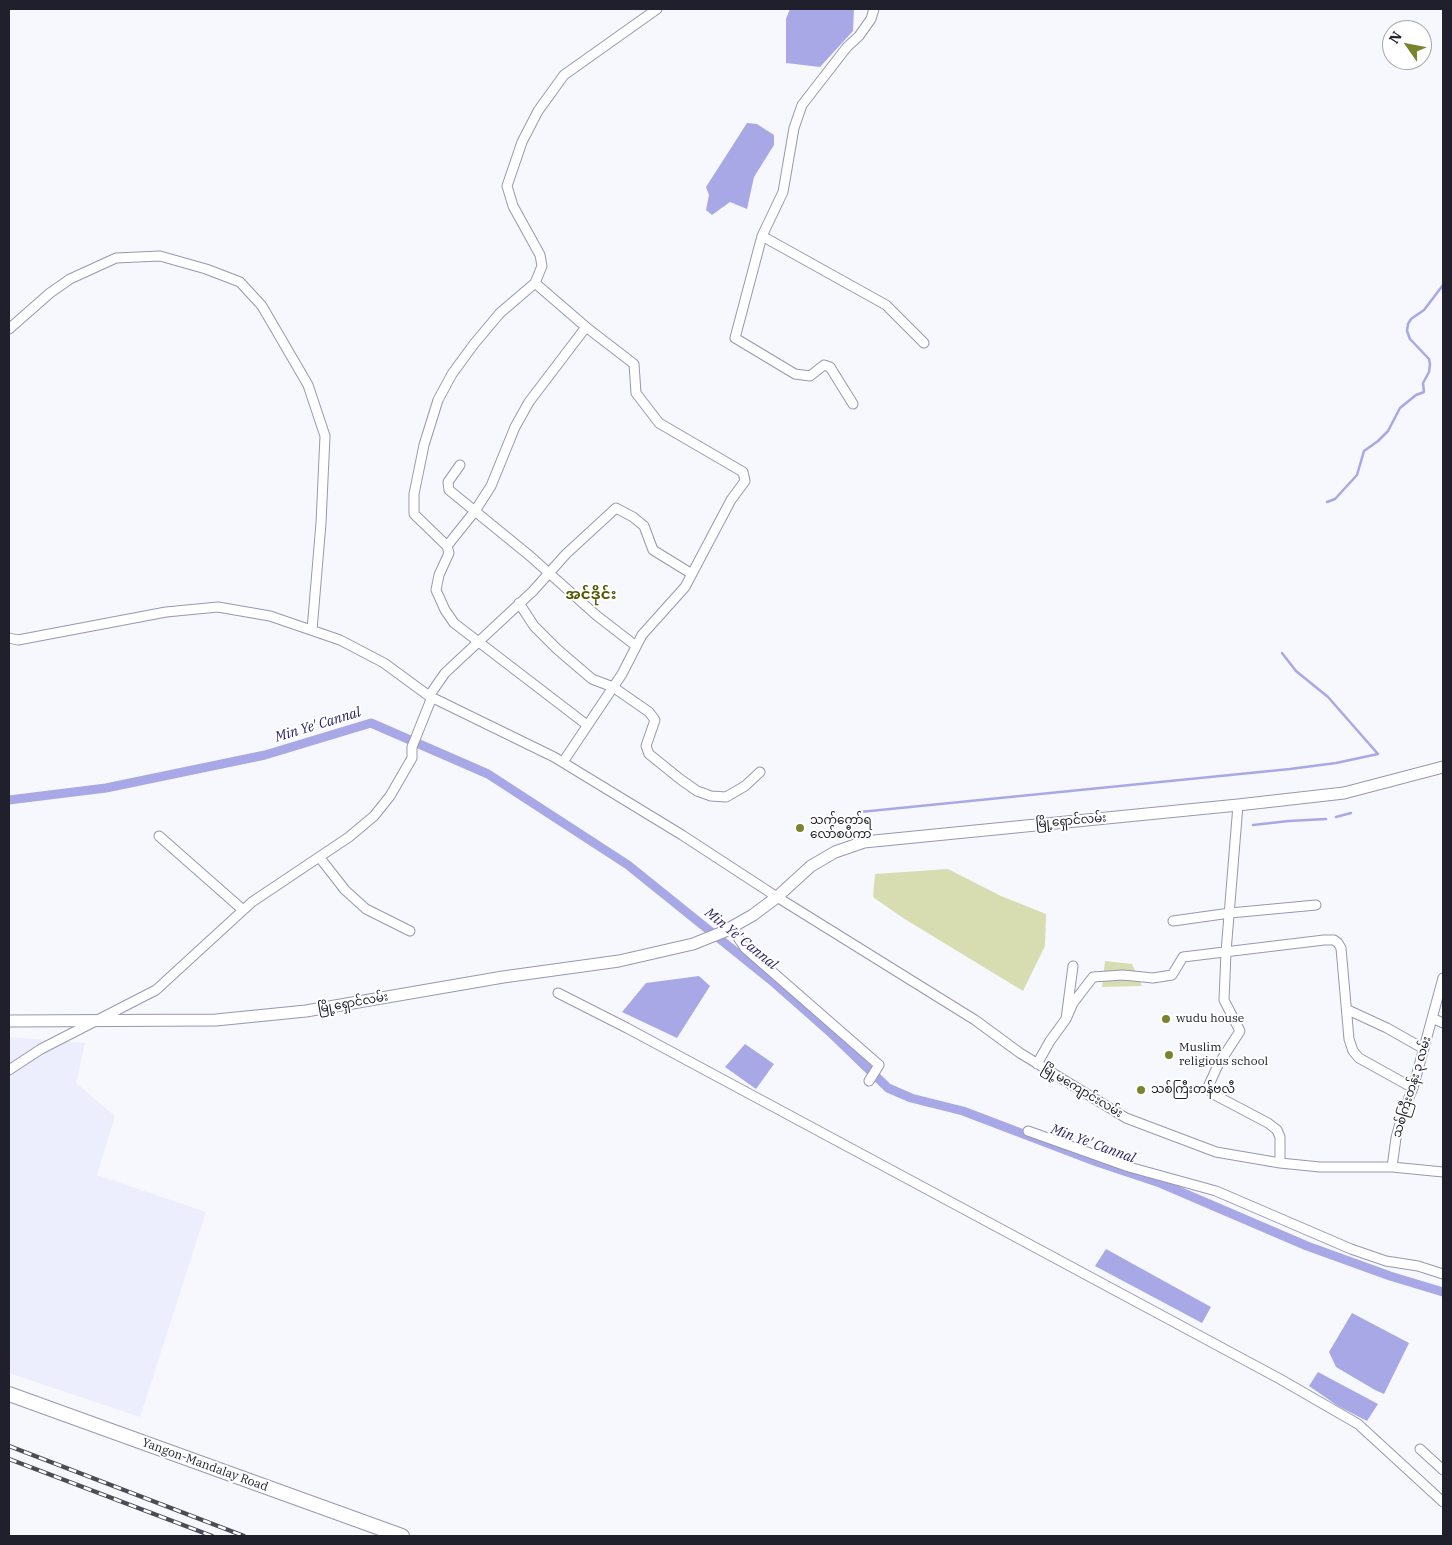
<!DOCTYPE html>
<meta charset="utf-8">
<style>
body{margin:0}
#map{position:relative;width:1452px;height:1545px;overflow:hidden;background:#f7f8fe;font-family:"IBM Plex Serif",serif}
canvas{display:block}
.frame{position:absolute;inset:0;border:10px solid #20202c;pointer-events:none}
.north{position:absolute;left:1382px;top:20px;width:50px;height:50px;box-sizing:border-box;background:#fff;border:1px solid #a6a6ab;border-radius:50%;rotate:303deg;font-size:14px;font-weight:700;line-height:20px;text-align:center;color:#20202c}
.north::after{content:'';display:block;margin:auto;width:18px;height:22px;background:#7b832f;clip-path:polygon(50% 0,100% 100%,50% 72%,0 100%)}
</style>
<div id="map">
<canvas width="1452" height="1545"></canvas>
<div class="frame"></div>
<div class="north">N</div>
</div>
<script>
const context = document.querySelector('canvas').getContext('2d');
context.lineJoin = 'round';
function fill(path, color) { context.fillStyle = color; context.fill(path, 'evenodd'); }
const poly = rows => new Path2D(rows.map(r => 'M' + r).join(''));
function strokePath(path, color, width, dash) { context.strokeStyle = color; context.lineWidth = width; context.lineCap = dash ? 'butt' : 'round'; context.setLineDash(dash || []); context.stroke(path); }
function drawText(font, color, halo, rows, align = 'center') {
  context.font = font + ' "IBM Plex Serif","Noto Sans Myanmar",serif'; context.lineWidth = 4; context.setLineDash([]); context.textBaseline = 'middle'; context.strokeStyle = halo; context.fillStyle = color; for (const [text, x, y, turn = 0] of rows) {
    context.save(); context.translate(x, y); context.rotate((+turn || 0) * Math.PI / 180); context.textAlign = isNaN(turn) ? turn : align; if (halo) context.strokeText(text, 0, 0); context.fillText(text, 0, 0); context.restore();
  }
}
const built = poly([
 [9,1037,85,1043,76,1083,115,1116,97,1175,206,1212,140,1417,9,1373]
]);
const green = poly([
 [948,869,1001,896,1046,914,1045,946,1023,991,903,918,873,897,875,874],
 [1105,961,1132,964,1142,986,1102,987]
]);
const water = poly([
 [790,9,854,9,853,31,820,67,786,63,786,19],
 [747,123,757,124,774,135,774,145,754,177,747,209,730,202,712,215,706,210,709,195,706,187],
 [699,976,710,986,677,1038,622,1012,646,983],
 [745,1044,774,1064,756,1089,725,1067],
 [1106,1249,1211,1307,1202,1323,1095,1266],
 [1352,1313,1409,1343,1384,1394,1375,1390,1336,1367,1329,1352],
 [1318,1372,1378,1404,1367,1421,1338,1406,1309,1386]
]);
const stream = poly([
 [1327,502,1335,499,1357,475,1364,451,1378,441,1388,431,1400,408,1416,395,1424,392,1423,383,1429,372,1430,364,1429,359,1410,339,1407,331,1408,324,1411,319,1424,310,1443,285],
 [860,812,1290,769,1336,763,1378,754,1328,697,1296,671,1282,653],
 [1336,817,1351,813],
 [1253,825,1289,821,1326,819]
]);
const canal = poly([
 [9,800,106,788,265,755,371,723,488,774,628,865,772,981,832,1034,888,1088,911,1098,963,1111,1097,1162,1160,1183,1307,1246,1390,1276,1443,1292]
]);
const minor = poly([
 [762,236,886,305,924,343],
 [535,283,586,327,634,364,636,393,659,423,743,472,745,481,731,500,685,587,642,635,622,674,563,762],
 [9,329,50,293,70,279,116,258,160,256,206,269,240,282,262,306,308,385,325,436,321,523,312,630],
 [853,404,830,367,824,365,810,376,795,374,735,338,762,236,783,192,794,128,802,105,847,47,859,36,871,19,874,9],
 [460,465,448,482,449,490,530,556,596,615,636,646],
 [447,546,475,511,491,486,515,427,529,402,586,327],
 [519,603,534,626,557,649,592,679,613,687,649,712,655,720,646,746,649,754,680,779,697,791,711,796,726,797,745,786,760,772],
 [9,638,18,640,166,612,218,607,270,616,340,640,384,663,429,696,554,757,682,835,777,897,975,1020,1020,1053,1126,1118,1216,1152,1280,1163,1320,1167,1392,1167,1443,1172],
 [429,696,445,673,533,591,566,554,616,508,633,517,644,526,653,550,692,574],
 [587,725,454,623,445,610,436,590,439,575,449,553,447,546,414,514,414,494,424,445,438,400,452,374,474,344,500,313,535,283,542,266,540,255,513,206,507,186,522,142,538,111,564,75,657,9],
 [1238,805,1226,952,1224,1000,1240,1031,1218,1065,1208,1087,1213,1094,1268,1123,1277,1130,1280,1137,1280,1163],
 [159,836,243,910],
 [320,858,345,890,366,909,410,931],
 [1173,921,1230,913,1316,905],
 [731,927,745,948,879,1065,869,1081],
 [558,993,627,1028,1280,1379,1358,1424,1443,1502],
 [1348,1010,1387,1028,1424,1049],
 [1432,1018,1443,1023],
 [1066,1019,1073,1003,1093,977,1123,975,1153,978,1172,975,1183,957,1324,940,1334,940,1338,943,1341,948,1349,1039,1353,1051,1359,1058,1413,1088],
 [1037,1064,1050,1041,1066,1019,1073,966],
 [9,1070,41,1049,156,990,252,902,349,837,374,816,390,796,412,758,412,747,432,697],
 [1028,1131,1129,1167,1216,1191,1351,1249,1386,1261,1418,1266,1443,1274],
 [1392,1167,1396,1138,1403,1112,1413,1088,1443,978],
 [1420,1449,1443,1470]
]);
const major = poly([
 [9,1021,216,1020,306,1011,503,977,619,961,693,944,723,932,753,915,777,897,811,866,835,852,864,842,1238,805,1344,793,1443,767]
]);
const highway = poly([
 [9,1394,402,1536]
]);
const rail = poly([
 [9,1446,244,1536],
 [9,1459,212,1536]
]);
const markers = [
 [800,828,5,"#7b832f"],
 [1166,1019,5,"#7b832f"],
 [1169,1055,5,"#7b832f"],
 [1141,1090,5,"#7b832f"]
];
const poiNames = [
 ["သက်တော်ရ",810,821],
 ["လော်စပီကာ",810,835],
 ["wudu house",1176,1019],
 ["Muslim",1179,1048],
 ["religious school",1179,1062],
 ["သစ်ကြီးတန်ဗလီ",1151,1090]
];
const streetNames = [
 ["မြို့ရှောင်လမ်း",1071,821,-5],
 ["မြို့ရှောင်လမ်း",353,1003,-10],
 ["သစ်ကြီးတန်း ၃ လမ်း",1412,1087,-73],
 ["မြို့မကျောင်းလမ်း",1082,1091,31],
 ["Yangon-Mandalay Road",205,1465,20]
];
const waterNames = [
 ["Min Ye' Cannal",318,725,-17],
 ["Min Ye' Cannal",741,939,39],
 ["Min Ye' Cannal",1093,1144,20]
];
const quarterNames = [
 ["အင်ဒိုင်း",591,595]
];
fill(built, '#ecedfd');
fill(green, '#d7ddb1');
fill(water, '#a8a8e6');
strokePath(stream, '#a8a8e6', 2.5);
strokePath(canal, '#a8a8e6', 9);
strokePath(minor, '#9697b5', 11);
strokePath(major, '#9697b5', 13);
strokePath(highway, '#9697b5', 16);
strokePath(minor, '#fff', 9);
strokePath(major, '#fff', 11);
strokePath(highway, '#fff', 14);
strokePath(rail, '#4c4c57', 4.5);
strokePath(rail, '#fff', 2.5, [8]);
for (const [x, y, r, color] of markers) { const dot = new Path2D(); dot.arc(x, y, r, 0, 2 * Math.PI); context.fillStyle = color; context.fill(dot); strokePath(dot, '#fff', 2); }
drawText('12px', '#20202c', '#fff', poiNames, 'left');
drawText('12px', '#20202c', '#fff', streetNames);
drawText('italic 14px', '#2b2067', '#fff', waterNames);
drawText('bold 15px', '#525800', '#fff', quarterNames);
</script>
